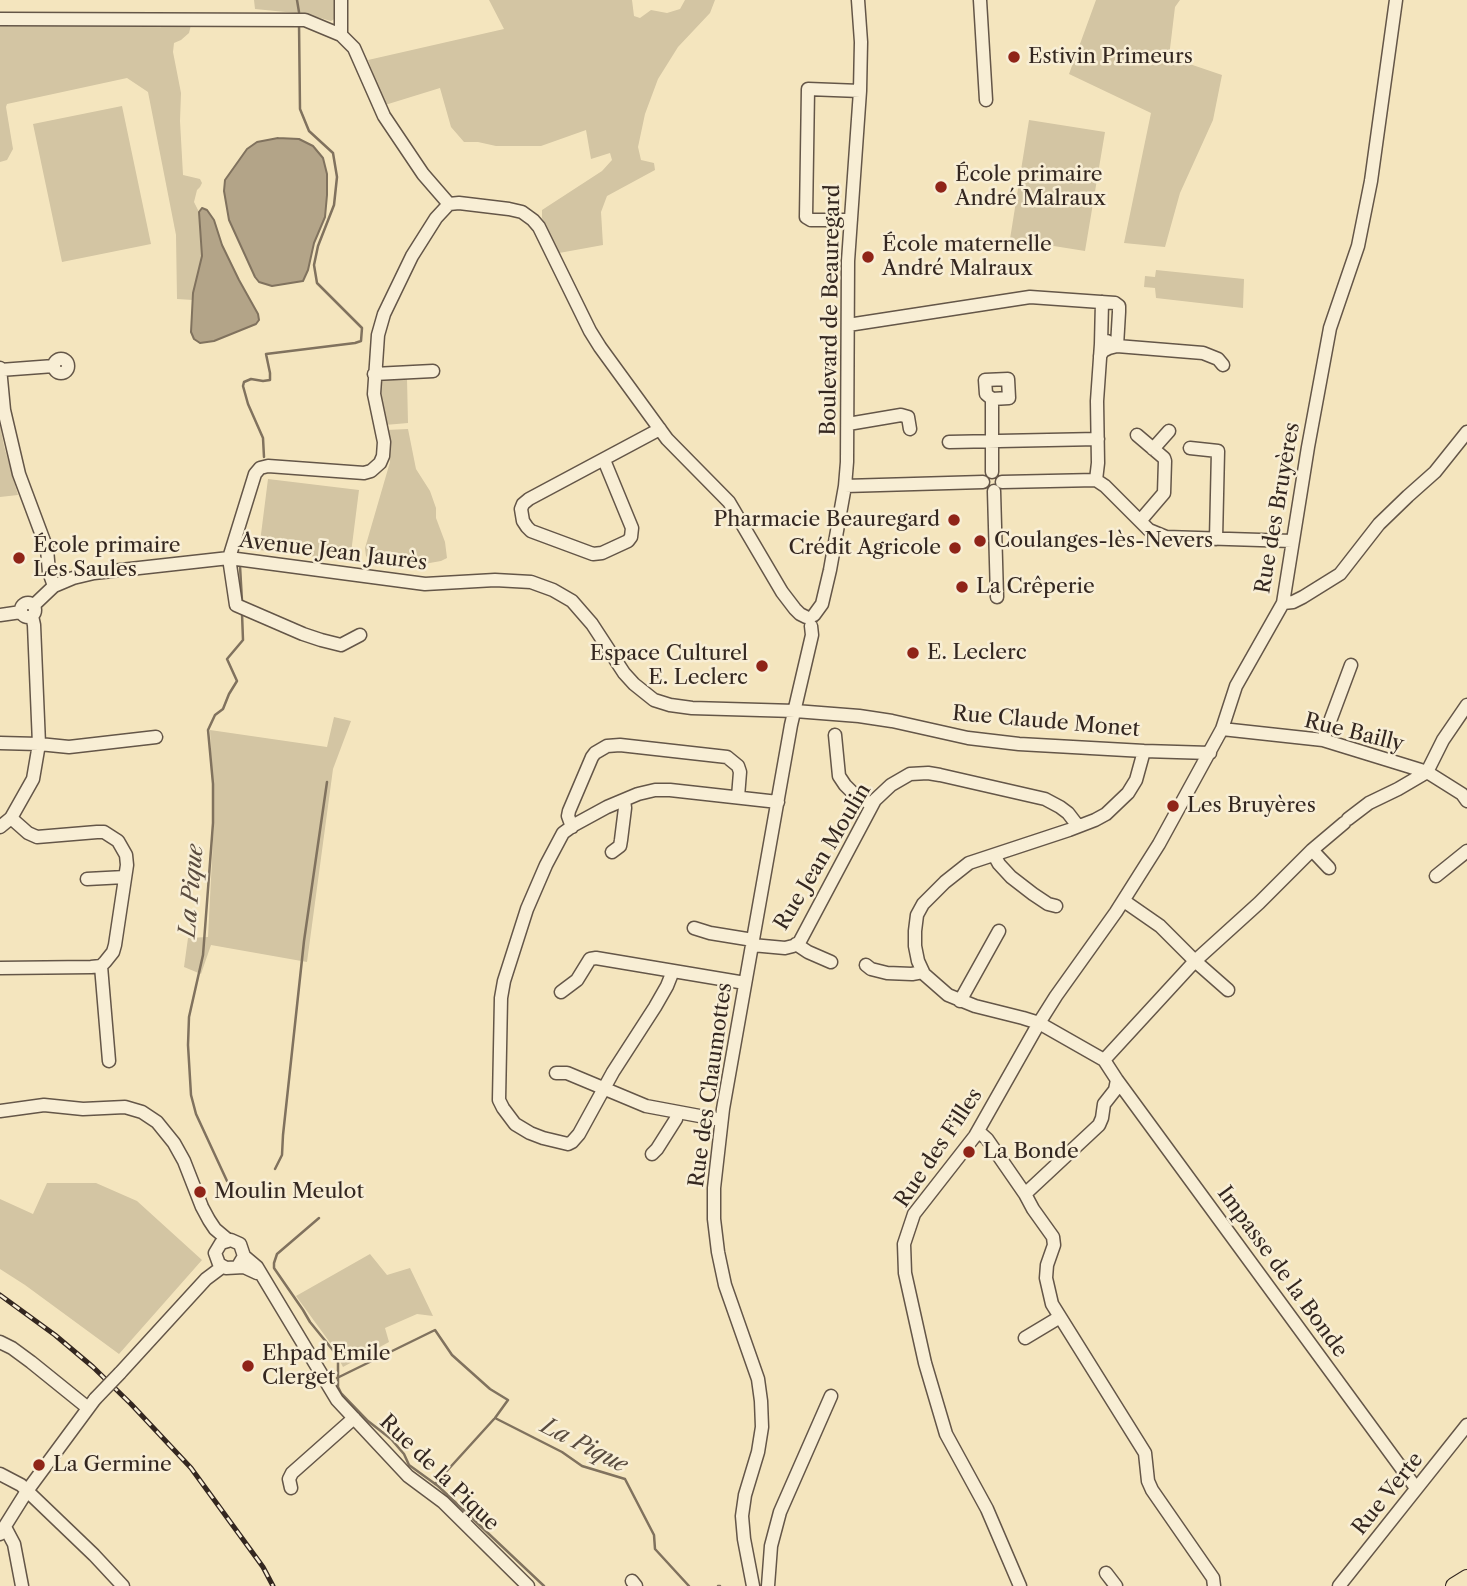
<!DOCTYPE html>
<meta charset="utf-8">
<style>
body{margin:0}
canvas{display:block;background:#f4e5be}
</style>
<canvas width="1467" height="1586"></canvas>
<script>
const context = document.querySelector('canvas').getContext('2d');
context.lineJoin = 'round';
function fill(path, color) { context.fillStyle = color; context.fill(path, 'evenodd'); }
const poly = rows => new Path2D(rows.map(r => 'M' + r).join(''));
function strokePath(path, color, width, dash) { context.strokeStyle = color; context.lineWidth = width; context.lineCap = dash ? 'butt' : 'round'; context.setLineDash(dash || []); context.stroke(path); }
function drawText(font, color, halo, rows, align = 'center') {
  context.font = font + ' "Libre Caslon Text",serif'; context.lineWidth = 5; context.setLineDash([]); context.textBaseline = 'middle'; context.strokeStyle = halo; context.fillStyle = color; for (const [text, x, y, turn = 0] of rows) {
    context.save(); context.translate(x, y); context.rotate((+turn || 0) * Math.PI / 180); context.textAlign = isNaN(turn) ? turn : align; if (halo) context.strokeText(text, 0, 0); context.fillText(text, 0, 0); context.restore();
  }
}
const green = poly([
 [254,0,337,0,336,18,331,21,306,14,255,9],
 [489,0,632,0,634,16,640,18,651,10,667,13,680,9,685,0,715,0,710,13,678,47,658,79,645,114,638,147,641,160,654,163,655,170,607,196,601,212,603,245,559,253,542,218,542,210,602,171,612,160,610,153,591,159,586,130,541,146,496,146,478,142,464,142,451,127,440,88,385,105,368,60,504,29],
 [1096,0,1180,0,1175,7,1169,57,1222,75,1213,120,1180,193,1165,247,1124,243,1151,113,1069,74],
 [192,21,189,33,181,40,174,43,173,52,181,93,180,121,183,175,200,179,202,183,200,187,197,190,194,202,199,212,202,256,193,300,177,299,176,235,148,92,127,78,7,104,6,107,13,149,7,160,0,162,0,23],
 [122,106,151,244,62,262,33,124],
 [1029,120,1105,132,1085,251,1010,239],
 [1156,270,1244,279,1243,308,1156,298,1155,288,1144,287,1145,276,1155,277],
 [407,378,408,423,385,425,377,379],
 [0,425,4,446,18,495,0,497],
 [408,429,416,469,430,491,436,508,436,518,445,542,447,558,441,561,424,564,370,559,366,556,365,548,390,462,386,430],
 [268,479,359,490,350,561,259,550],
 [334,717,351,721,333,769,307,962,211,945,201,974,184,967,188,938,208,937,214,820,210,730,327,747],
 [47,1183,96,1183,137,1201,202,1260,119,1354,25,1285,0,1269,0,1199,33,1214],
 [370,1254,387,1275,410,1268,433,1316,417,1314,385,1328,389,1342,343,1367,331,1344,296,1296]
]);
const water = poly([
 [278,138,299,139,313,146,323,158,327,174,327,195,325,217,314,243,308,270,303,281,272,286,259,282,255,277,229,220,224,191,225,180,247,149,257,142,278,138],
 [202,208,207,210,214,220,222,245,239,280,258,314,259,320,256,324,214,341,200,343,194,339,191,332,193,293,202,256,199,212,202,208]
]);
const stream = poly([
 [297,0,299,12],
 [264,457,263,438,248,404,243,386,244,382,251,379,263,381,270,380,270,373,266,354,355,343,361,341,362,328,317,283,314,265,318,246,334,205,337,177,333,153,309,131,300,109,299,23],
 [240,566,242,601],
 [275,1169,282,1155,283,1135,304,941,327,782],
 [227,1181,196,1114,191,1095,188,1045,189,1017,203,955,213,823,213,784,208,730,215,715,223,709,229,694,237,681,227,659,243,640,242,613],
 [319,1218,277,1254,274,1263,274,1268,303,1310,310,1322,336,1354,338,1361,338,1387,341,1393,368,1421,391,1439,404,1454,409,1465,438,1486,544,1586],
 [337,1378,435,1330,452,1355,490,1389,508,1400,495,1418,562,1452,582,1466,625,1479,654,1535,655,1549,689,1586],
 [435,1484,494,1419],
 [718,1586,720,1586]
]);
const minor = poly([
 [980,0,986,100],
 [0,19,305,20,341,35,354,48,384,116,423,174,449,204],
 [341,35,341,0],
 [449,204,459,203,509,209,522,212,533,220,539,227,590,331,600,347,667,439,729,502,782,592,795,609,800,614,806,617],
 [851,220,811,220,806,217,808,89,860,91],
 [848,325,1030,297,1115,303,1119,306,1119,312,1117,346,1109,348,1103,351,1100,356],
 [1101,344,1102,302],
 '54 366a7 7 0 1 1 14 0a7 7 0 1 1-14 0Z',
 [0,368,4,410,19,474,47,549,49,572,54,586],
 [0,370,54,366],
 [374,374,433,371],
 [848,424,901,415,908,417,910,429],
 [1137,435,1164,458,1165,461,1164,493,1140,521],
 [949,442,1098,439],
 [1190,448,1218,451,1216,539],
 [1153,449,1169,431],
 [604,460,632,528,631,537,628,541,602,553,593,554,531,531,527,527,523,521,521,509,523,504,529,499,660,429],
 [992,472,992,399,1009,398,1008,379,985,380,986,394,992,399],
 [1096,480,1098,463,1097,401,1101,344,1107,341,1117,346,1203,353,1218,359,1223,365],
 [1002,482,1096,480,1105,486,1149,530,1166,537,1292,541],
 [845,486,983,482],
 [994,491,997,597],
 '21 610a7 7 0 1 1 14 0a7 7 0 1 1-14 0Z',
 [1283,603,1293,602,1303,597,1340,574,1379,524,1408,496,1435,472,1467,432],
 [34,605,54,586,73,578,94,573,229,558,425,584,495,580,531,582,553,590,572,601,592,624,624,673,634,684,654,700,670,705,692,708,795,711,859,716,892,721,968,738,1019,744,1144,751,1210,753],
 [0,615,21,612],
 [814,615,822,604,830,570,845,486,847,462,848,261,860,91,861,42,858,0],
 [360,635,341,645,321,640,303,634,236,605,229,558,255,474,260,468,268,466,364,473,371,471,380,463,383,456,384,442,374,394,378,335,384,314,412,256,436,218,449,204],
 [1222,729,1323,740,1427,772,1462,794,1467,801],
 [835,735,839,776,845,785,852,792,872,805],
 [1323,740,1351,665],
 [0,743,39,744,69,747,156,737],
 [1144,751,1136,780,1128,793,1106,814,1095,820,1069,830,969,863,945,882,923,904,917,915,915,931,915,946,918,961,924,974,948,995,975,1006,1023,1018,1039,1023,1104,1060,1117,1080,1416,1488],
 [1348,819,1369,803,1398,789,1427,772,1443,740,1467,705],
 [0,827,11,818,33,779,39,744,34,625,32,616],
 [572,827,568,816,569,811,592,757,595,753,607,746,620,745,727,757,738,766,740,772,738,797],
 [1312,850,1329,868],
 [612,852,620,846,621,840,625,808,624,800],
 [994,855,999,864,1011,877,1033,894,1048,904,1056,906],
 [1436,876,1467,851],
 [87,879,125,877],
 [1124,901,1160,926,1195,961,1228,990],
 [694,928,710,933,753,940],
 [796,944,808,952,831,962],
 [752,945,785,948,793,946,799,943,875,800,891,785,910,774,928,773,940,775,1045,799,1060,807,1068,813,1078,826],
 [866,965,871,969,887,973,912,974,923,972],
 [101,966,109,1061],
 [0,968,91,967,101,966,105,962,113,952,115,945,127,865,126,855,118,841,104,832,97,832,37,837,28,833,11,818],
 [673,971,667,986,655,1007,613,1072,579,1134,572,1142,568,1144,543,1138,530,1133,515,1124,503,1108,499,1100,501,998,504,981,527,909,546,865,563,833,574,825,607,807,638,794,655,790,670,790,778,802],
 [561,992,577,980,590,959,596,958,745,983],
 [960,1001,999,931],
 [1104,1060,1195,961,1259,903,1312,850,1344,823],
 [556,1073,567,1073,646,1106,721,1120],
 [0,1111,44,1105,83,1109,125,1107,142,1112,157,1122,174,1143,184,1161,202,1207,209,1220,215,1229,228,1240],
 [978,1131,987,1139,1025,1194,1099,1125,1102,1118,1104,1104,1115,1090,1117,1080],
 [652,1154,657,1149,676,1119,678,1112],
 [1025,1194,1033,1209,1053,1237,1054,1245,1047,1265,1046,1278,1052,1304,1145,1453,1148,1481,1152,1490,1213,1578,1214,1586],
 [244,1256,257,1267,263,1277,337,1400,408,1476,443,1502,528,1586],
 [238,1266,244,1256,240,1244,231,1240,221,1243,215,1253,219,1264,226,1268,244,1267,257,1273],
 [1025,1338,1060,1317],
 [0,1342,12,1348,31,1362,88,1408],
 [120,1373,206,1279,222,1267],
 [0,1474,21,1485,94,1555,123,1586],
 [291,1488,289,1479,292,1473,354,1418],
 [5,1527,14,1544,22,1586],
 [0,1534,27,1491,95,1399],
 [1106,1573,1116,1586],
 [632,1581,636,1586],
 [753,1586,744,1539,742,1516,745,1495,758,1452,762,1427,761,1401,758,1379,725,1285,718,1252,714,1219,714,1188,723,1109,791,725,812,635,811,626],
 [768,1586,771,1546,780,1512,831,1396],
 [1020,1586,987,1509,946,1434,925,1363,905,1273,904,1244,914,1214,975,1136,1039,1023,1056,996,1116,912,1159,844,1222,729,1236,686,1283,603,1308,447,1330,328,1358,246,1371,181,1396,0],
 [1339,1586,1467,1425]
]);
const major = poly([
 [1454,1586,1467,1578]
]);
const rail = poly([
 [0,1295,55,1335,93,1367,131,1404,191,1468,263,1567,273,1586]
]);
const minorBridge = poly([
 [95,1399,120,1373]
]);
const markers = [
 [1014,57,7,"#8f2418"],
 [941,187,7,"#8f2418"],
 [868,257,7,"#8f2418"],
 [954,520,7,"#8f2418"],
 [980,541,7,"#8f2418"],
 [955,548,7,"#8f2418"],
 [19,558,7,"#8f2418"],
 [962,587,7,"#8f2418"],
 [913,653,7,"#8f2418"],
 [762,666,7,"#8f2418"],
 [1173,806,7,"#8f2418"],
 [969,1152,7,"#8f2418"],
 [200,1192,7,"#8f2418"],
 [248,1366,7,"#8f2418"],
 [39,1465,7,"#8f2418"]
];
const poiNames = [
 ["Estivin Primeurs",1028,57],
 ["École primaire",955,175],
 ["André Malraux",955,199],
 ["École maternelle",882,245],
 ["André Malraux",882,269],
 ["Pharmacie Beauregard",940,520,"right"],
 ["Coulanges-lès-Nevers",994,541],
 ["École primaire",33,546],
 ["Les Saules",33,570],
 ["Crédit Agricole",941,548,"right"],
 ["La Crêperie",976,587],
 ["E. Leclerc",927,653],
 ["Espace Culturel",748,654,"right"],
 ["E. Leclerc",748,678,"right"],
 ["Les Bruyères",1187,806],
 ["La Bonde",983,1152],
 ["Moulin Meulot",214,1192],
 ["Ehpad Emile",262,1354],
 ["Clerget",262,1378],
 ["La Germine",53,1465]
];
const streetNames = [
 ["Boulevard de Beauregard",831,310,-89],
 ["Rue des Bruyères",1278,508,-80],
 ["Avenue Jean Jaurès",333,552,7],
 ["Rue Claude Monet",1046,722,5],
 ["Rue Bailly",1354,733,14],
 ["Rue Jean Moulin",823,857,-59],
 ["Rue des Chaumottes",711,1085,-82],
 ["Rue des Filles",939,1148,-56],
 ["Impasse de la Bonde",1282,1272,54],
 ["Rue de la Pique",439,1473,44],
 ["Rue Verte",1388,1494,-51]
];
const waterNames = [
 ["La Pique",192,891,-85],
 ["La Pique",584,1446,27]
];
fill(green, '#d3c5a3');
fill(water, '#b3a488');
strokePath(water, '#80725e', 2);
strokePath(stream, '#80725e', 2.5);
strokePath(minor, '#645648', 15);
strokePath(major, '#342720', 18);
strokePath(minor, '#f8eed5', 12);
strokePath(major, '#f4e5be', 16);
strokePath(rail, '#342720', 5);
strokePath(rail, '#f8eed5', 2.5, [8]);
strokePath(minorBridge, '#645648', 15, []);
strokePath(minorBridge, '#f8eed5', 12);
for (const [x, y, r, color] of markers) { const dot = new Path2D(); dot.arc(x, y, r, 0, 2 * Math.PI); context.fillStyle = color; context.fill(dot); strokePath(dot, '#f8eed5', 2.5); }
drawText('21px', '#342720', '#f8eed5', poiNames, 'left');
drawText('21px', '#342720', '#f8eed5', streetNames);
drawText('italic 23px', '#5a4c3f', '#f8eed5', waterNames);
</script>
